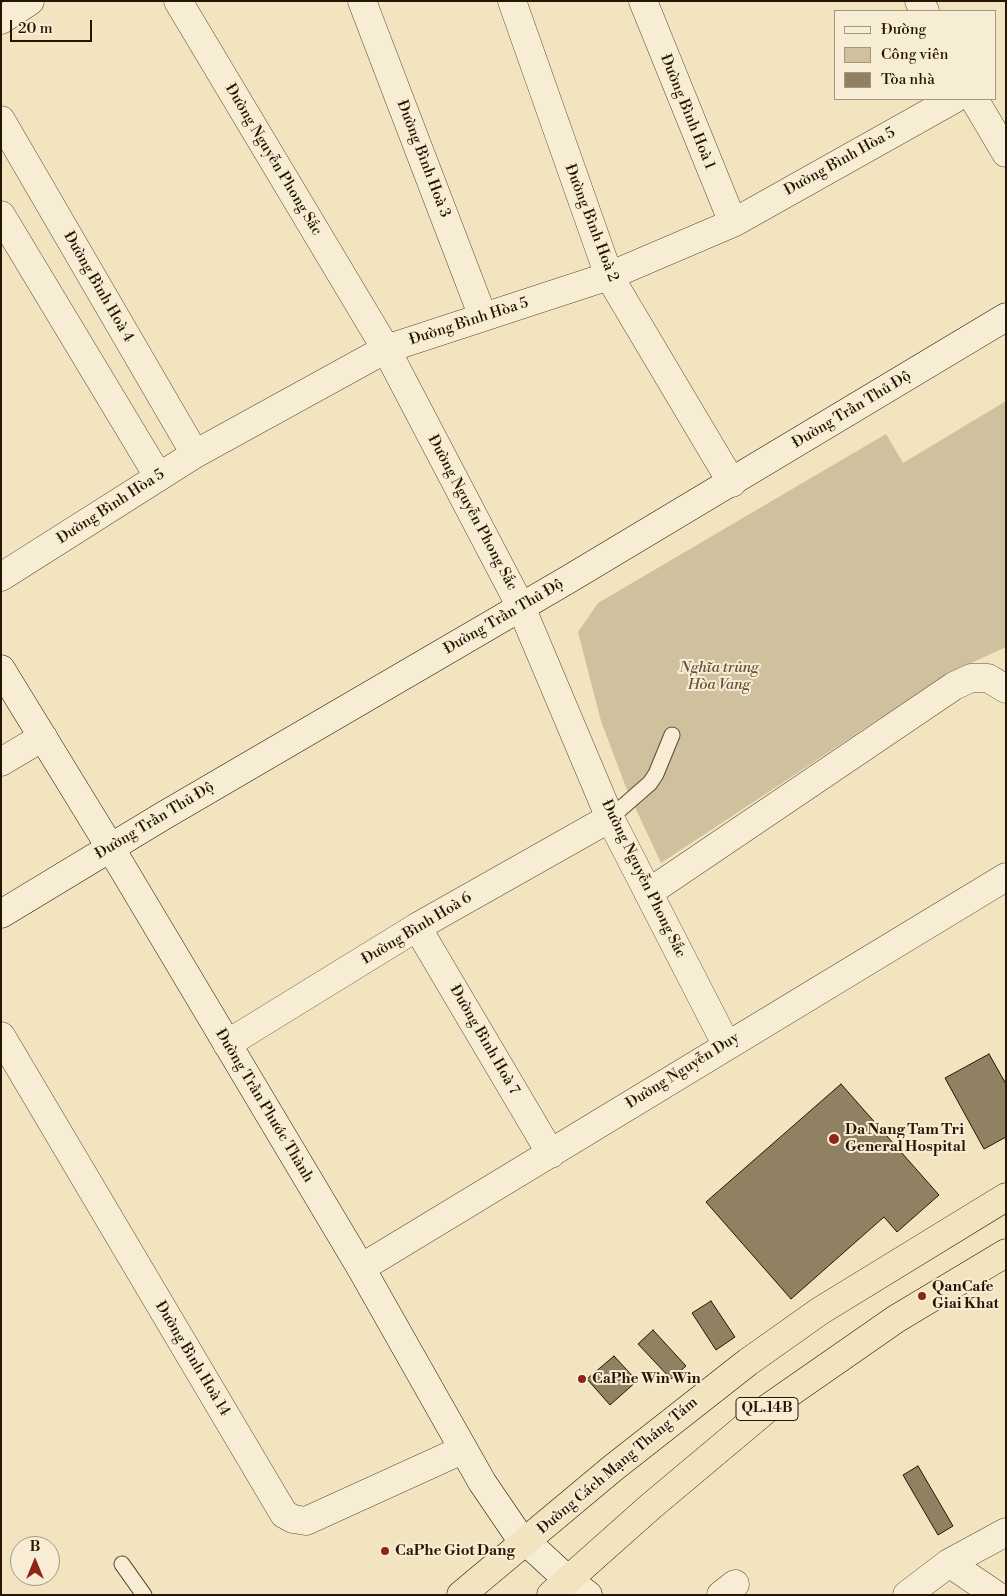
<!DOCTYPE html>
<meta charset="utf-8">
<style>
body{margin:0}
#map{position:relative;width:1007px;height:1596px;overflow:hidden;background:#f2e4be;font-family:"Libre Bodoni",serif}
canvas{display:block}
.frame{position:absolute;inset:0;border:2px solid #261601;pointer-events:none}
.legend{position:absolute;left:834px;top:10px;width:162px;height:90px;box-sizing:border-box;background:#f7edd5;border:1px solid #a39780;margin:0;padding:6px 9px;list-style:none;font-size:15px;color:#261601}
.legend li{display:flex;align-items:center;gap:10px;height:25px}
.legend b{width:25px;border:1px solid #a39780}
.north{position:absolute;left:10px;top:1536px;width:50px;height:50px;box-sizing:border-box;background:#f7edd5;border:1px solid #a39780;border-radius:50%;rotate:0deg;font-size:14px;font-weight:700;line-height:20px;text-align:center;color:#261601}
.north::after{content:'';display:block;margin:auto;width:18px;height:22px;background:#8f2418;clip-path:polygon(50% 0,100% 100%,50% 72%,0 100%)}
.scale{position:absolute;left:10px;top:20px;width:82px;height:22px;box-sizing:border-box;border:2px solid #261601;border-top:0;padding-left:6px;font-size:15px;line-height:18px;white-space:nowrap;color:#261601;-webkit-text-stroke:4px #f7edd5;paint-order:stroke}
</style>
<div id="map">
<canvas width="1007" height="1596"></canvas>
<div class="frame"></div>
<ul class="legend">
<li><b style="height:6px;background:#f7edd5"></b>Đường</li>
<li><b style="height:14px;background:#cfc19e"></b>Công viên</li>
<li><b style="height:14px;background:#908163"></b>Tòa nhà</li>
</ul>
<div class="north">B</div>
<div class="scale">20 m</div>
</div>
<script>
const context = document.querySelector('canvas').getContext('2d');
context.lineJoin = 'round';
function fill(path, color) { context.fillStyle = color; context.fill(path, 'evenodd'); }
const poly = rows => new Path2D(rows.map(r => 'M' + r).join(''));
function strokePath(path, color, width, dash) { context.strokeStyle = color; context.lineWidth = width; context.lineCap = dash ? 'butt' : 'round'; context.setLineDash(dash || []); context.stroke(path); }
function drawText(font, color, halo, rows, align = 'center') {
  context.font = font + ' "Libre Bodoni",serif'; context.lineWidth = 4; context.setLineDash([]); context.textBaseline = 'middle'; context.strokeStyle = halo; context.fillStyle = color; for (const [text, x, y, turn = 0] of rows) {
    context.save(); context.translate(x, y); context.rotate((+turn || 0) * Math.PI / 180); context.textAlign = isNaN(turn) ? turn : align; if (halo) context.strokeText(text, 0, 0); context.fillText(text, 0, 0); context.restore();
  }
}
const green = poly([
 [1006,401,1006,647,947,674,661,863,627,790,601,721,578,632,598,603,886,434,903,463]
]);
const building = poly([
 [989,1054,1006,1084,1006,1137,984,1149,945,1078,989,1054],
 [841,1084,939,1195,897,1232,884,1217,791,1299,706,1202,841,1084],
 [711,1301,735,1337,716,1350,692,1313,711,1301],
 [653,1330,686,1366,671,1379,638,1344,653,1330],
 [614,1356,637,1381,610,1405,587,1379,614,1356],
 [918,1466,953,1526,938,1535,903,1475,918,1466]
]);
const lane = poly([
 [610,818,650,783,656,774,672,735],
 [122,1564,144,1595]
]);
const street = poly([
 [178,1,386,349,521,607,610,818,726,1044],
 [362,1,483,317],
 [512,1,609,276,732,483],
 [643,1,733,223],
 [919,1,925,11],
 [1,20,30,1],
 [974,99,1006,153],
 [1,120,195,454],
 [1,215,158,476],
 [1,577,195,454,386,349,609,276,733,223,954,99],
 [1,762,43,737],
 [648,893,954,686,971,678,988,678,1006,689],
 [417,927,551,1154],
 [1,1036,284,1514,293,1519,306,1521,462,1450],
 [227,1044,417,927,610,818],
 [361,1268,1006,877],
 [949,1563,996,1595],
 [721,1595,735,1584],
 [907,1595,949,1563,1006,1532]
]);
const secondary = poly([
 [1,669,110,847,361,1268,482,1482,516,1532,569,1581,588,1595],
 [1,914,163,816,569,579,1006,317]
]);
const highway = poly([
 [461,1595,613,1468,748,1362,820,1311,1006,1197],
 [551,1595,650,1507,768,1408,896,1319,1006,1253]
]);
const markers = [
 [834,1139,6,"#8f2418"],
 [922,1296,5,"#8f2418"],
 [582,1379,5,"#8f2418"],
 [385,1551,5,"#8f2418"]
];
const shields = [
 [767,1409,62]
];
const shieldNames = [
 ["QL.14B",767,1409]
];
const streetNames = [
 ["Đường Bình Hoà 1",687,112,68],
 ["Đường Bình Hoà 3",423,159,69],
 ["Đường Nguyễn Phong Sắc",273,160,59],
 ["Đường Bình Hòa 5",840,162,-29],
 ["Đường Bình Hoà 2",591,223,69],
 ["Đường Bình Hoà 4",98,287,60],
 ["Đường Bình Hòa 5",469,322,-18],
 ["Đường Trần Thủ Độ",852,410,-31],
 ["Đường Bình Hòa 5",111,507,-33],
 ["Đường Nguyễn Phong Sắc",472,513,62],
 ["Đường Trần Thủ Độ",504,617,-30],
 ["Đường Trần Thủ Độ",155,821,-31],
 ["Đường Nguyễn Phong Sắc",643,879,64],
 ["Đường Bình Hoà 6",417,929,-31],
 ["Đường Bình Hoà 7",484,1040,60],
 ["Đường Nguyễn Duy",683,1071,-32],
 ["Đường Trần Phước Thành",264,1106,59],
 ["Đường Bình Hoà 14",192,1359,59],
 ["Đường Cách Mạng Tháng Tám",618,1466,-40]
];
const parkNames = [
 ["Nghĩa trủng",719,668],
 ["Hòa Vang",719,685]
];
const poiNames = [
 ["Da Nang Tam Tri",845,1130],
 ["General Hospital",845,1147],
 ["QanCafe",932,1287],
 ["Giai Khat",932,1304],
 ["CaPhe Win Win",592,1379],
 ["CaPhe Giot Dang",395,1551]
];
fill(green, '#cfc19e');
fill(building, '#908163');
strokePath(building, '#261601', 1);
strokePath(lane, '#594a30', 17);
strokePath(street, '#594a30', 29);
strokePath(secondary, '#261601', 29);
strokePath(highway, '#261601', 29);
strokePath(lane, '#f7edd5', 15);
strokePath(street, '#f7edd5', 28);
strokePath(secondary, '#f7edd5', 28);
strokePath(highway, '#f2e4be', 28);
for (const [x, y, r, color] of markers) { const dot = new Path2D(); dot.arc(x, y, r, 0, 2 * Math.PI); context.fillStyle = color; context.fill(dot); strokePath(dot, '#f7edd5', 2); }
for (const [x, y, w] of shields) { const box = new Path2D(); box.roundRect(x - w / 2, y - 11.5, w, 23, 4); context.fillStyle = '#f7edd5'; context.fill(box); strokePath(box, '#261601', 1); }
drawText('bold 14px', '#261601', null, shieldNames);
drawText('15px', '#261601', '#f7edd5', streetNames);
drawText('italic 15px', '#615238', '#f7edd5', parkNames);
drawText('bold 15px', '#261601', '#f7edd5', poiNames, 'left');
</script>
